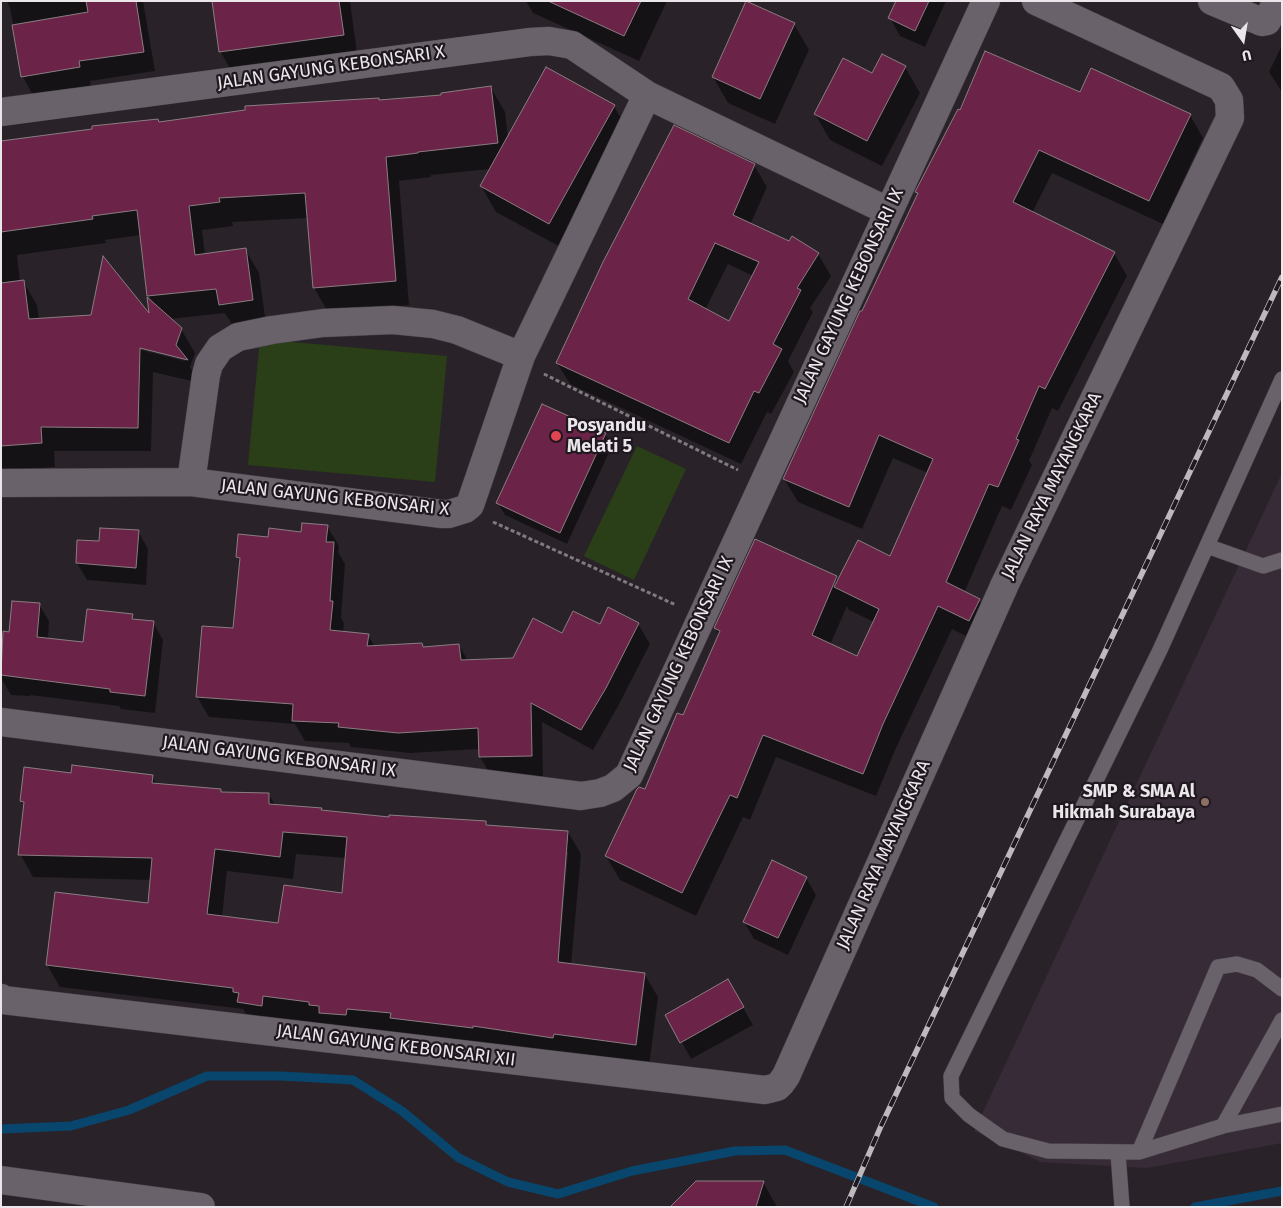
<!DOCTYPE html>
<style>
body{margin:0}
#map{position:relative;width:1283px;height:1208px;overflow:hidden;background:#292329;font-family:"Fira Sans",sans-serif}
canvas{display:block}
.frame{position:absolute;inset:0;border:2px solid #eae6ea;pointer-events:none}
.north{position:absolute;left:1218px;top:15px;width:50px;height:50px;-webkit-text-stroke:4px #1f191f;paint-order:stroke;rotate:167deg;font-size:14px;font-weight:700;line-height:20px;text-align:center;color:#eae6ea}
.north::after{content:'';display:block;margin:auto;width:18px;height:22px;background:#eae6ea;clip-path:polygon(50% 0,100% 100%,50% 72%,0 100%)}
</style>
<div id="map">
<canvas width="1283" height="1208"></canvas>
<div class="frame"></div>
<div class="north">U</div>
</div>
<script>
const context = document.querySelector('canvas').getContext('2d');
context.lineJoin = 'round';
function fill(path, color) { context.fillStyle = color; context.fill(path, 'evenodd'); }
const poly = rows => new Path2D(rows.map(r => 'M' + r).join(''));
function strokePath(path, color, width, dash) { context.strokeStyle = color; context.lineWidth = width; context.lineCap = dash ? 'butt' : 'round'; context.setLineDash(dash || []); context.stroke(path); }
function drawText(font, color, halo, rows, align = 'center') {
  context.font = font + ' "Fira Sans",sans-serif'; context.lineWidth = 4.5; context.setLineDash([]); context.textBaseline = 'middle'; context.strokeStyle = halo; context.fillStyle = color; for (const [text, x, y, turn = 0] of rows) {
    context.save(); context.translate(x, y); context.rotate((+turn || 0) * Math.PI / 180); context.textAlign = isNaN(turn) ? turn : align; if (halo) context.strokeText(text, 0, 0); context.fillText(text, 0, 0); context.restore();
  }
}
const built = poly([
 [1282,473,1282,1143,1147,1168,1041,1162,974,1131]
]);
const green = poly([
 [260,339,447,356,435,482,248,465],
 [637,446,686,469,634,580,584,556]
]);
const shadow = poly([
 [7,1,143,1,155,71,90,81,91,87,34,97,23,77,10,8],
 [213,1,350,1,358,61,235,77,220,51],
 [526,1,667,1,639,61,533,13],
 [898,1,946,1,925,47,900,36,890,18],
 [794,24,809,50,775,124,728,103,713,77],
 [1282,45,1282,92,1269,72],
 [905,67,920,93,882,166,830,140,815,114,872,75],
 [491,88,505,112,508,139,614,106,629,132,564,249,496,212,481,186,491,169,431,175,431,177,399,181,409,305,328,312,314,288,308,218,232,222,233,226,202,230,205,255,245,249,259,273,266,324,234,328,225,313,170,319,181,329,195,353,190,367,200,383,153,372,151,451,54,451,55,467,1,471,1,144,159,123,379,99,380,102,443,96],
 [141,235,149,296,153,303,151,317,39,320,37,305,23,281,20,282,17,255,106,243,105,240],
 [134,346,185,358,185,361,133,348],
 [1080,94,1190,115,1203,138,1163,224,1052,173,1032,213,1114,253,1127,276,1058,411,1052,408,1029,461,1032,465,1011,510,1002,506,964,593,979,600,992,623,982,644,952,629,896,748,876,796,776,757,750,820,743,817,696,916,620,880,606,856,645,791,683,717,720,636,715,628,836,577,838,581,891,558,928,473,893,458,862,529,798,502,784,479,919,195,917,192],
 [847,606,849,610,874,622,858,657,830,645],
 [754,165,767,187,750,225,818,254,831,276,810,308,813,312,788,361,794,372,771,414,767,412,741,464,570,384,557,363],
 [728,264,753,276,729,322,705,310],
 [605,434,612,446,567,544,505,515,498,503],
 [327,526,339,546,338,552,345,564,341,618,344,623,343,633,368,635,375,647,422,644,424,648,459,645,468,661,514,659,563,634,600,626,638,624,650,644,617,708,593,750,542,722,543,776,492,777,480,757,480,749,410,753,351,747,349,743,305,741,295,724,209,717,197,697,234,629,241,563,237,557,269,538,303,533],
 [138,531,148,549,146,585,87,580,77,563,100,543],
 [39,604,49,621,48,640,84,643,132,615,135,621,153,622,163,640,155,713,121,709,119,706,30,695,30,696,11,695,1,678,4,633,11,633],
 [72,774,152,776,157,785,220,791,222,793,269,794,275,805,321,809,322,811,390,818,485,822,488,826,568,832,581,854,571,965,645,975,658,997,649,1067,276,1018,275,1028,252,1024,243,1009,60,987,47,965,149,905,151,880,33,877,20,854,25,807,21,801],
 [565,852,568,852,558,969,556,968],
 [296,854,346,858,343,895,279,924,222,917,227,871,293,879],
 [806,878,816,895,788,955,754,939,744,922],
 [728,981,753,1025,691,1059,667,1015],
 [763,1182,777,1207,672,1207]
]);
const stream = poly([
 [1,1129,71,1126,129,1110,207,1076,281,1076,353,1080,402,1111,459,1158,508,1182,558,1194,632,1171,735,1151,785,1150,934,1207],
 [1195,1207,1282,1191]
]);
const building = poly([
 [86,1,136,1,144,52,79,61,80,67,21,77,12,25,88,12,86,1],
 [212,1,339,1,344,35,219,52,212,1],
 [548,1,641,1,624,36,548,1],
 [746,1,795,23,760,99,712,77,746,1],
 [896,1,929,1,915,31,888,18,896,1],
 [985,51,1080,92,1091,68,1191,114,1149,201,1039,150,1013,202,1115,252,1045,389,1039,386,1016,439,1019,440,998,487,989,484,946,582,980,599,969,621,938,606,883,724,863,774,763,735,737,798,730,795,682,893,605,856,637,789,639,787,645,789,677,713,683,715,720,631,714,628,755,539,837,576,812,635,857,656,879,609,834,587,858,540,890,556,933,459,879,435,849,507,783,479,860,311,862,311,918,193,915,192,958,109,960,110,985,51],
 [882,54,906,66,867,141,814,114,843,58,872,73,882,54],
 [546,67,615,105,549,224,480,186,546,67],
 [491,86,498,143,418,152,418,153,386,157,396,281,313,288,305,193,219,198,220,202,189,206,195,255,246,248,253,300,219,305,216,289,147,296,137,210,92,216,93,219,1,232,1,141,92,129,92,126,158,119,159,122,245,110,245,106,379,98,379,100,441,95,441,93,491,86],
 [674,125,755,164,733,215,789,241,792,236,819,253,797,288,801,290,773,344,782,349,759,393,754,391,729,443,556,363,603,262,674,125],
 [715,243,759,262,729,321,688,299,715,243],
 [103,256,149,313,147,297,182,328,176,345,188,360,140,348,138,428,41,427,42,443,1,446,1,283,24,280,29,319,91,315,103,256],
 [542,404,606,433,560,533,496,503,542,404],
 [302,523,328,525,326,542,334,542,330,601,333,601,330,630,369,634,367,646,422,643,423,647,459,644,461,660,513,658,533,618,562,633,573,611,600,624,608,607,639,623,606,688,581,730,531,703,532,756,479,757,478,728,398,733,338,727,339,723,292,721,293,704,196,697,202,626,233,628,240,558,236,557,238,534,268,537,269,528,301,532,302,523],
 [100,528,139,530,136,568,76,563,77,540,99,541,100,528],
 [12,601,40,603,37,637,83,642,87,609,133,614,132,619,154,621,145,696,110,692,110,689,1,675,3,631,9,632,12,601],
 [72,765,153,775,152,783,221,789,221,792,269,793,269,804,322,808,321,810,389,817,389,815,486,821,486,825,568,831,558,962,645,973,636,1045,554,1034,553,1038,473,1026,473,1028,390,1018,391,1013,347,1009,346,1015,319,1013,319,1006,309,1005,309,1002,263,996,262,1006,237,1002,239,993,233,992,233,988,46,965,55,892,148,903,152,858,18,855,24,802,20,801,24,767,71,773,72,765],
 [283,832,347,837,342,893,284,885,278,923,207,914,215,849,280,857,283,832],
 [772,860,807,877,778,938,743,922,772,860],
 [728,979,744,1007,680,1043,665,1015,728,979],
 [696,1181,764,1181,756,1207,670,1207,696,1181]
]);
const path = poly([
 [544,374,738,470],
 [493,522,676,605]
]);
const service = poly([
 [1282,379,1160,650,951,1076,952,1098,969,1115,1003,1139,1048,1151,1139,1152,1223,1126,1282,1114],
 [1207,546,1263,566,1282,560],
 [1223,1126,1282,1020],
 [1139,1152,1218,967,1237,964,1257,970,1282,989],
 [1118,1153,1122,1207]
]);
const minor = poly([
 [1212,1,1262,22,1267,21,1277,1],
 [1,112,530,42,549,41,572,45,647,95,888,211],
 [191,482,206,375,209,364,220,348,238,337,272,330,323,323,393,320,433,324,457,330,521,356],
 [1,483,191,482,442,514,449,514,465,509,470,505,521,356,647,95],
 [1,722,581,796,600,793,613,788,629,775,986,1],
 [1,998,3,1000,765,1090,777,1087,781,1083,786,1076,1005,584,1230,118,1229,100,1221,87,1036,1]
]);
const tertiary = poly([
 [1,1180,201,1207]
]);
const rail = poly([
 [846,1207,881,1126,1282,277]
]);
const markers = [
 [556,436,6,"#e0444e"],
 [1205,802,5,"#8d6e63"]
];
const streetNames = [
 ["JALAN GAYUNG KEBONSARI X",331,68,-8],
 ["JALAN GAYUNG KEBONSARI IX",849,296,-65],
 ["JALAN RAYA MAYANGKARA",1052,486,-64],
 ["JALAN GAYUNG KEBONSARI X",335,498,6],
 ["JALAN GAYUNG KEBONSARI IX",679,664,-65],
 ["JALAN GAYUNG KEBONSARI IX",279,757,7],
 ["JALAN RAYA MAYANGKARA",884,855,-66],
 ["JALAN GAYUNG KEBONSARI XII",396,1046,7]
];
const poiNames = [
 ["Posyandu",567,426],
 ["Melati 5",567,447],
 ["SMP & SMA Al",1195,792,"right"],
 ["Hikmah Surabaya",1195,813,"right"]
];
fill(built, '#362b36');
fill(green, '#2a3f18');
fill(shadow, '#0007');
strokePath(stream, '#08466e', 9);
fill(building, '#6b2348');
strokePath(building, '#897e82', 1);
strokePath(service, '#454046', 16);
strokePath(minor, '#454046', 29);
strokePath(tertiary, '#454046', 29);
strokePath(path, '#807b80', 3, [4, 2.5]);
strokePath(service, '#6a626a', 15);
strokePath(minor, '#6a626a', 28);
strokePath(tertiary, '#6a626a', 28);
strokePath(rail, '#bdb9bd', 5.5);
strokePath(rail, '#1f191f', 4, [11]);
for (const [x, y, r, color] of markers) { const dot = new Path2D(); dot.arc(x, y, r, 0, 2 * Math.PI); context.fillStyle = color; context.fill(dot); strokePath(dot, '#1f191f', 2); }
drawText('18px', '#eae6ea', '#1f191f', streetNames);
drawText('bold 18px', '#eae6ea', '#1f191f', poiNames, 'left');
</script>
